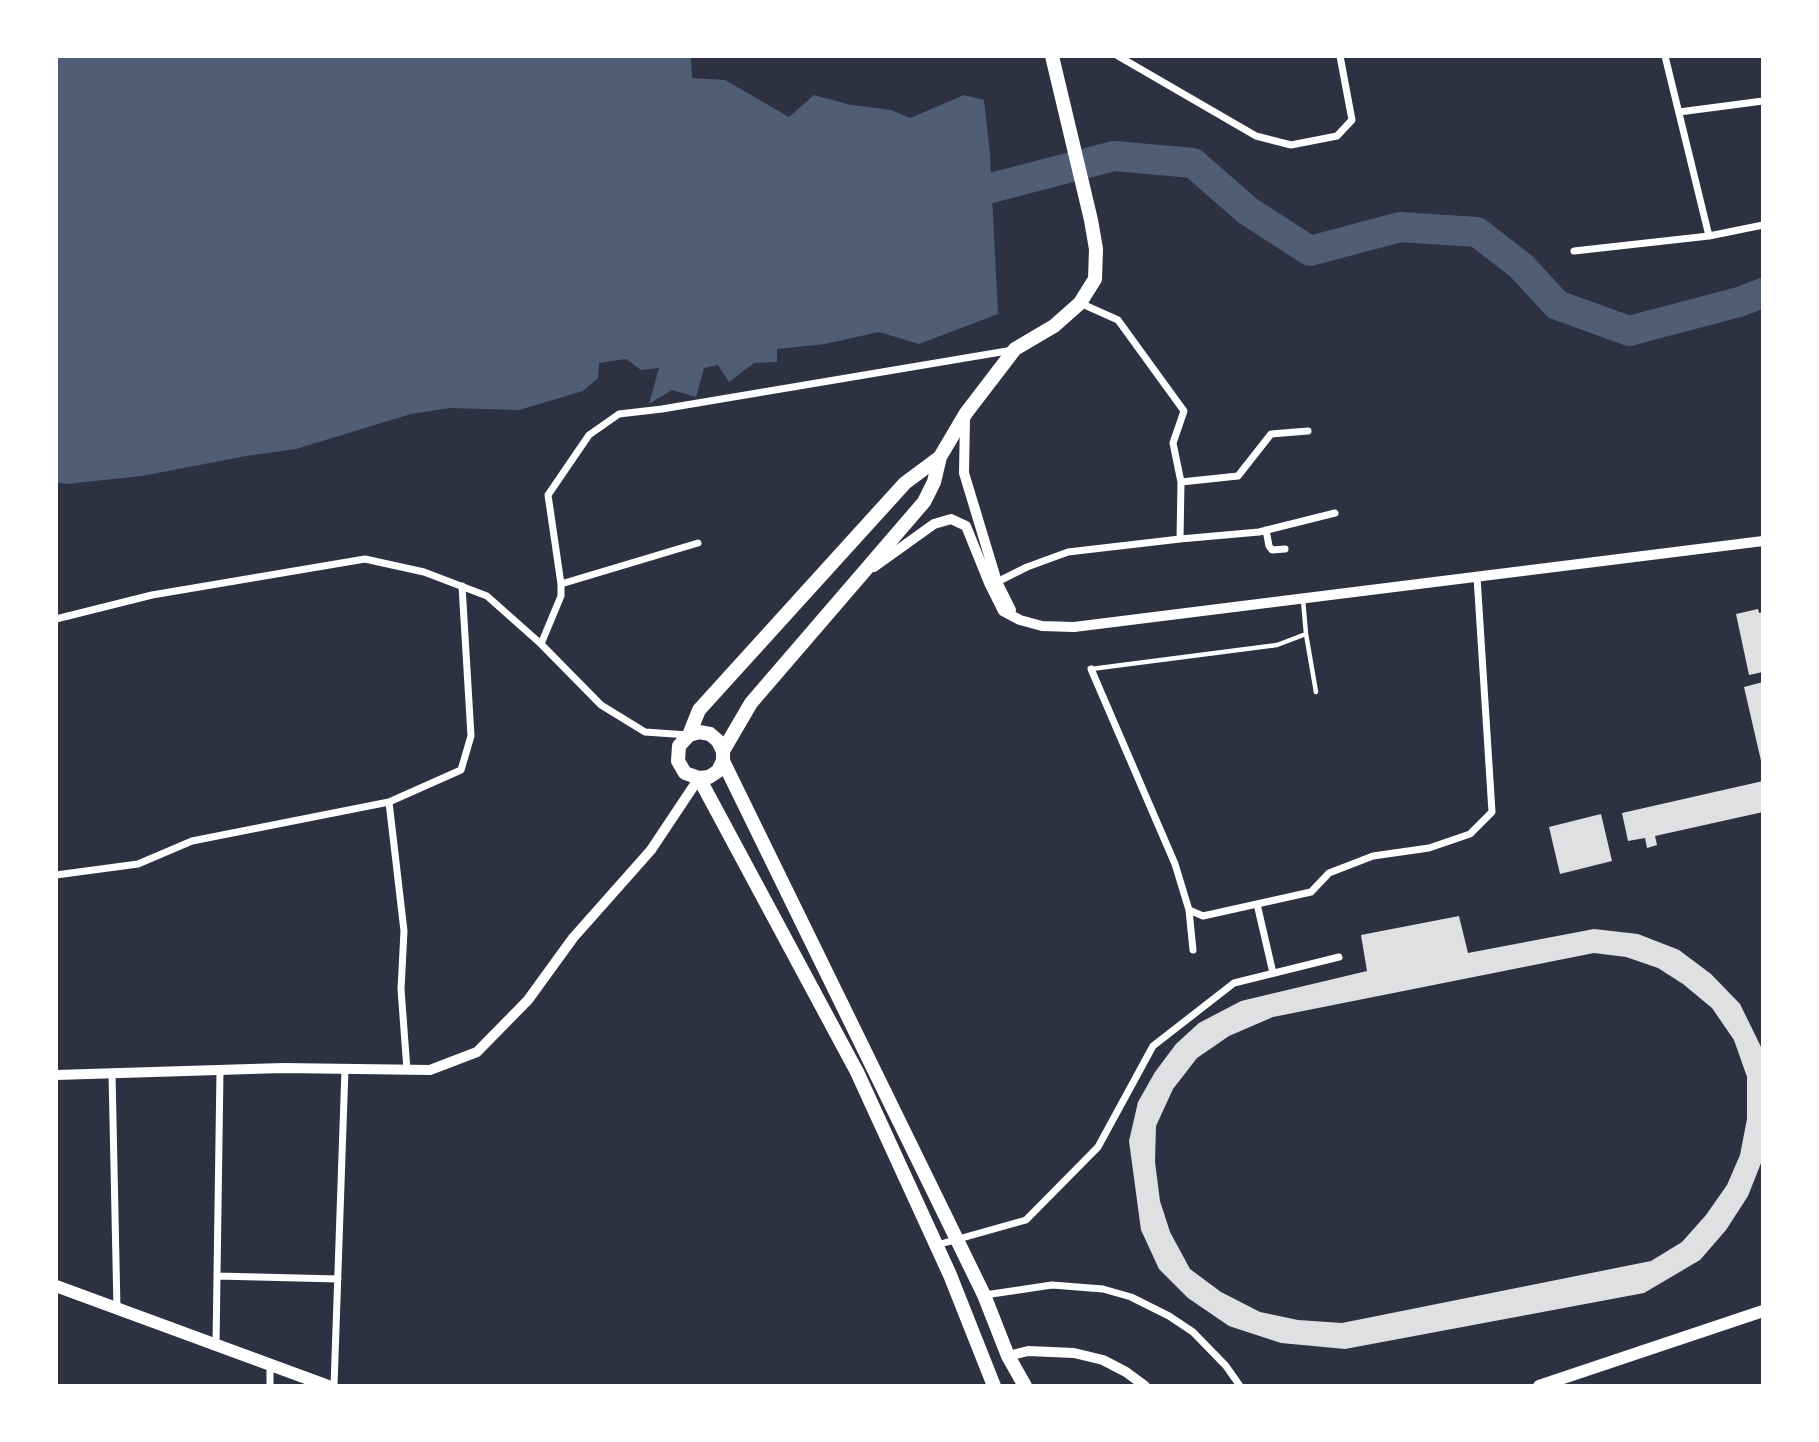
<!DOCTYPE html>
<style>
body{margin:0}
#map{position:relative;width:1819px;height:1442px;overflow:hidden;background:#2d3142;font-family:Quicksand,sans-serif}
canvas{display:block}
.frame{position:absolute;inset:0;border:58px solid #fff;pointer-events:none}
</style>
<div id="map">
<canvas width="1819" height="1442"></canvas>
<div class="frame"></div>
</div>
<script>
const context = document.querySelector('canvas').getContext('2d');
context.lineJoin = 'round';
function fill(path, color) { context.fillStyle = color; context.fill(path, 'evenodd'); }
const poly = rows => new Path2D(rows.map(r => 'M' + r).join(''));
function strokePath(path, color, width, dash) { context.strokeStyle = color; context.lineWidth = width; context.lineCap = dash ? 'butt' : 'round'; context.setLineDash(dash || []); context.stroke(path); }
const water = poly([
 [56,56,691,56,692,78,725,80,789,117,814,95,851,105,891,110,910,118,964,95,984,100,990,155,998,314,919,344,879,332,825,344,777,349,777,362,754,363,729,382,718,365,704,368,696,397,672,390,649,404,659,368,641,370,626,359,599,363,598,378,583,391,519,410,450,408,411,414,296,449,246,456,142,476,66,484,56,482]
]);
const river = poly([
 [991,188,1114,156,1193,163,1248,211,1310,251,1400,227,1477,232,1521,266,1557,305,1629,331,1739,302,1763,293]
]);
const building = poly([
 [1758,609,1759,613,1763,612,1763,672,1749,675,1736,614],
 [1763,682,1763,765,1762,765,1744,687],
 [1763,781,1763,812,1655,836,1657,845,1647,848,1645,838,1628,841,1622,813],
 [1601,814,1612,861,1560,874,1549,827],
 [1459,916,1468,953,1594,929,1638,934,1679,950,1711,974,1740,1004,1763,1051,1763,1158,1748,1196,1726,1230,1700,1260,1644,1293,1345,1349,1281,1343,1229,1326,1188,1298,1159,1269,1141,1230,1129,1141,1138,1102,1155,1072,1176,1044,1199,1023,1241,1001,1367,971,1361,935],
 [1594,953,1626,957,1658,968,1683,984,1712,1008,1734,1040,1747,1077,1747,1119,1740,1155,1727,1185,1706,1215,1682,1242,1651,1261,1342,1323,1298,1320,1260,1312,1221,1292,1190,1269,1170,1232,1160,1201,1155,1162,1156,1126,1173,1089,1197,1058,1229,1036,1273,1017]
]);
const service = poly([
 [1306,634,1316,692],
 [1091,669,1277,645,1306,634,1303,600]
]);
const minor = poly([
 [1118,56,1256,136,1291,145,1337,136,1352,120,1340,56],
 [1665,56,1709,236,1763,225],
 [1679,112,1763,101],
 [1574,251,1709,236],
 [1181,482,1238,476,1271,434,1308,431],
 [1266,530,1269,546,1272,550,1285,549],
 [1180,539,1259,532,1335,513],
 [997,582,1027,567,1068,552,1180,539,1181,482,1173,443,1184,411,1118,320,1080,303],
 [561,584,548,495,589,435,619,414,662,409,1013,350],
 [56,619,152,595,365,559,424,572,487,596,541,644,601,705,645,732,688,735],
 [541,644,561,596,561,584,698,543],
 [1091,669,1175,864,1189,910,1203,916,1311,892,1329,873,1373,856,1429,848,1470,834,1492,812,1477,577],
 [389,802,404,931,401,989,407,1070],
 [56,875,138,864,192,841,389,802,461,770,471,736,462,586],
 [1257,904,1273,973],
 [1189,910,1193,950],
 [112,1073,117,1309],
 [937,1245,1026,1220,1098,1147,1153,1046,1234,983,1339,957],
 [217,1276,338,1279],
 [985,1295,1052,1285,1103,1289,1131,1297,1169,1316,1193,1332,1226,1366,1240,1386],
 [216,1345,220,1070],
 [270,1386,270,1365],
 [334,1386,345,1069]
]);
const tertiary = poly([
 [965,418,964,473,997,582,1011,610],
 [874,567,934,524,951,519,966,526,989,583,1003,611,1020,620,1042,626,1074,627,1763,541],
 [56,1075,283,1068,430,1070,477,1052,528,1000,573,938,651,850,699,778],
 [1008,1356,1028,1351,1074,1353,1103,1360,1126,1372,1145,1386]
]);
const secondary = poly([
 [56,1286,328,1386],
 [1539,1386,1763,1311]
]);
const trunk = poly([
 [689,735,699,732,710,734,718,741,723,751,723,761,718,771,709,777,699,778,685,773,678,761,679,746,689,735,699,710,905,483,940,457,966,413,1015,349,1054,326,1080,303,1095,279,1096,249,1091,220,1052,56],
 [723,751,751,703,924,502,934,482,940,457],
 [723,761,984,1295,1008,1356,1025,1386],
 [699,778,857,1072,950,1275,994,1386]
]);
fill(water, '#4f5d75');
strokePath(river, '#4f5d75', 30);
fill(building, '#e0e0e3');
strokePath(service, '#fff', 4.5);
strokePath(minor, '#fff', 7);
strokePath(tertiary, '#fff', 10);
strokePath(secondary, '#fff', 12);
strokePath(trunk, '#fff', 14);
</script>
